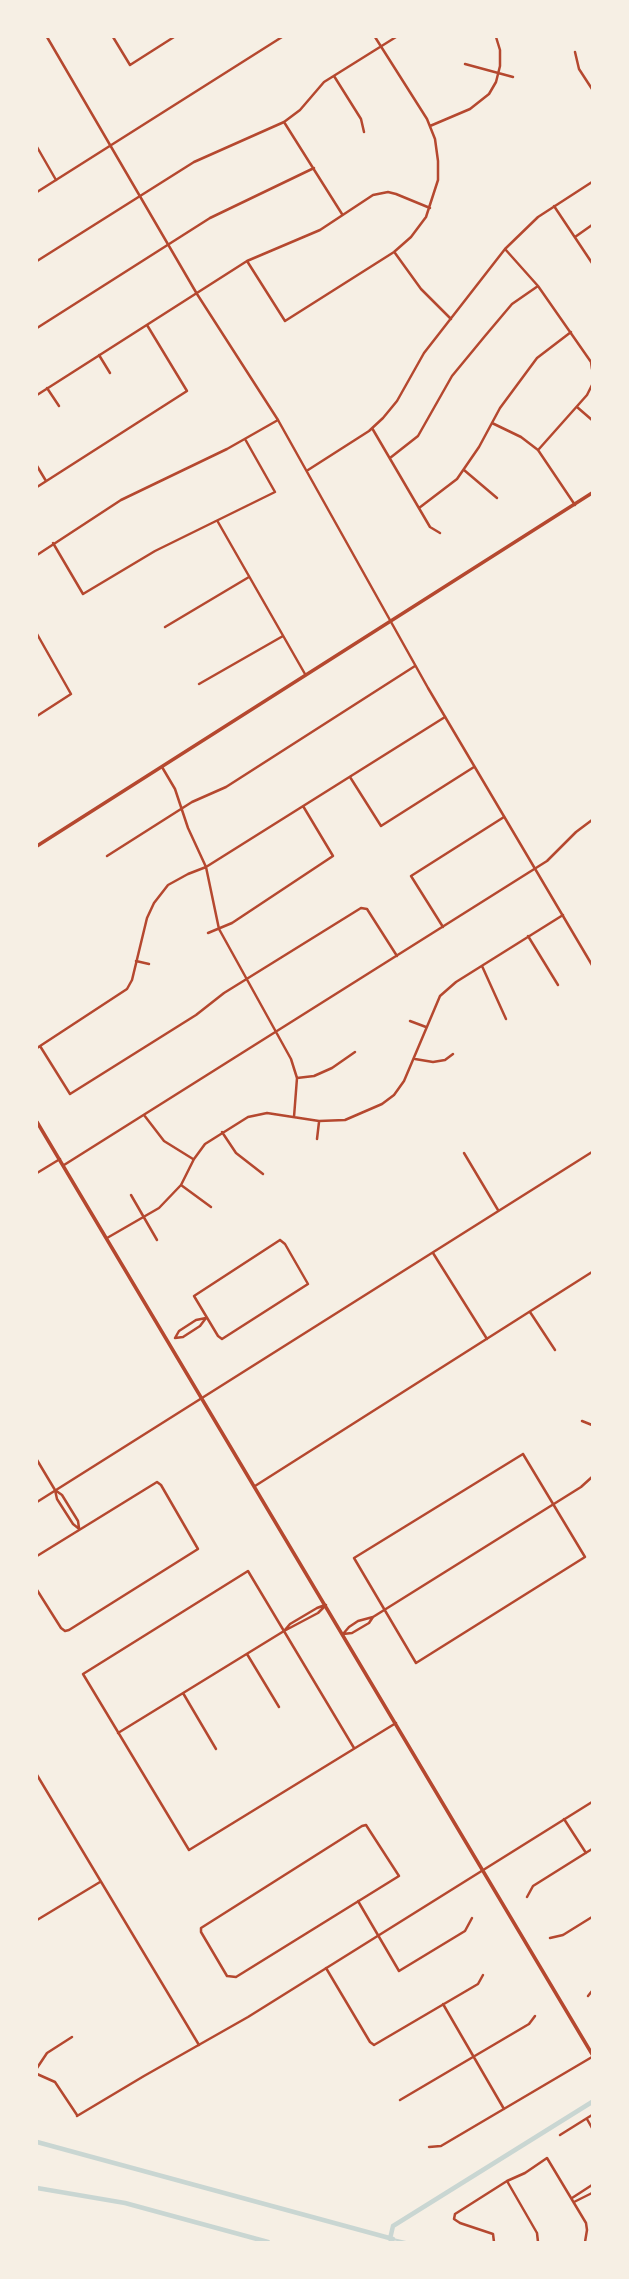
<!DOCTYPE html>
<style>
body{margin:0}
#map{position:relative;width:629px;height:2279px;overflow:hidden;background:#f6efe4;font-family:"Source Serif 4",serif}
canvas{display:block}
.frame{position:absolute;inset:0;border:38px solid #f6efe4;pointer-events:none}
</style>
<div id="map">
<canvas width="629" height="2279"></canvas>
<div class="frame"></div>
</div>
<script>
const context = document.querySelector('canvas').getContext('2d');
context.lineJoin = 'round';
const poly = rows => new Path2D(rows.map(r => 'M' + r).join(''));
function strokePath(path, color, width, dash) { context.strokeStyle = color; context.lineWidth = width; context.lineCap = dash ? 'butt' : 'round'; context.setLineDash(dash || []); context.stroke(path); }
const stream = poly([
 [393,2239,406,2242]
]);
const canal = poly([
 [37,2142,393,2239],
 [37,2188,125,2203,268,2242],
 [390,2239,393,2226,592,2102]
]);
const minor = poly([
 [113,37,130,65,174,37],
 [575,52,579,69,592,89],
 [465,64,513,77],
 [334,76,361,119,364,132],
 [284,122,342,214],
 [430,126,470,109,489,94,496,82,500,66,500,50,496,37],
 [37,147,56,180],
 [554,206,592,263],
 [575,237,592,225],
 [505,249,538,286,591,362,592,369],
 [395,253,421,289,451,319],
 [37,261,194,162,284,122,300,110,324,82,396,37],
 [247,261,285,321,394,252,411,237,426,217,438,180,438,161,435,139,427,119,375,37],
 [37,328,210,218,314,168],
 [99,355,110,373],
 [47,388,59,406],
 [37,395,247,261,320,230,373,195,388,192,396,194,430,208],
 [577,407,592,420],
 [492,423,521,437,538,450,575,505],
 [372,428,430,527,440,533],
 [539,449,587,395,592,385],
 [390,458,418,436,452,376,485,336,512,304,538,286],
 [37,466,46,481],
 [308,470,369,431,383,418,397,401,424,353,505,249,538,217,592,182],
 [464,470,497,498],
 [37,487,187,391,147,325],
 [419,508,457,479,479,447,500,408,537,358,571,332],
 [218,522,305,674],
 [53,543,83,594,155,551,275,492,245,439],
 [37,555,121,500,227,449,278,420],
 [165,627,249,577],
 [37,634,71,694,37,716],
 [199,684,283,636],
 [162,767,175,789,188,828,206,867,219,929,291,1059,297,1078,294,1117],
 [350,777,381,826,474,767],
 [107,856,192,802,226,787,415,666],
 [443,927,411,876,504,817],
 [208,933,232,923,333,856,303,806],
 [528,936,558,985],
 [136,961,149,964],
 [482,966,506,1019],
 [410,1021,426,1027],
 [40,1046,70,1094,196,1015,224,993,361,908,367,909,397,956],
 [37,1048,127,989,132,980,147,918,154,903,168,885,188,874,206,867,445,717],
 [415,1059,433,1062,445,1060,453,1054],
 [297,1078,314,1076,332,1068,355,1052],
 [144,1115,164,1141,193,1159],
 [222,1132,236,1153,263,1174],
 [317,1139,319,1122],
 [464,1153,498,1210],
 [64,1165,547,861,576,832,592,820],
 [37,1173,60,1159],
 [181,1185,211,1207],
 [131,1195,157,1240],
 [107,1238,159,1208,181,1185,194,1159,205,1144,248,1117,267,1113,319,1121,345,1120,382,1104,394,1095,404,1081,440,996,456,982,563,915],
 [280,1240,285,1244,308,1284,222,1339,218,1336,194,1296,280,1240],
 [433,1253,487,1339],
 [530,1312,555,1350],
 [175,1338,183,1337,200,1326,206,1318],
 [175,1338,179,1331,196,1320,206,1318],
 [582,1421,592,1425],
 [523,1454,585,1557,416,1663,354,1558,523,1454],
 [37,1460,55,1490,57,1499,73,1524,78,1528],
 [255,1486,592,1272],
 [55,1490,62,1495,78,1521,79,1528],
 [37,1556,157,1482,161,1485,198,1549,69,1630,65,1631,61,1628,37,1590],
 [284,1631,290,1624,317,1608,325,1605],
 [343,1634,352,1633,369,1623,373,1617,581,1487,592,1477],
 [343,1634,349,1627,358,1621,373,1617],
 [247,1654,279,1707],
 [183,1693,216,1749],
 [118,1733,284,1631,318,1613,326,1605],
 [354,1748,248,1571,83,1674,189,1850,396,1723],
 [37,1775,199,2045],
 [564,1819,586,1853],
 [366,1825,399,1876,236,1977,227,1976,201,1932,201,1928,362,1826,366,1825],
 [527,1897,533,1886,592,1849],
 [358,1901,399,1971,465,1931,472,1918],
 [37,1920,100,1882],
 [550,1938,563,1935,592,1917],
 [326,1968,370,2042,374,2045,478,1984,483,1975],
 [588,1996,592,1991],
 [443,2004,504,2109],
 [37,2068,47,2053,72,2037],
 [37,2074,55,2082,77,2115],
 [400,2100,529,2024,535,2016],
 [587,2119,592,2128],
 [560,2135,592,2115],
 [429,2147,441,2146,592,2057],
 [507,2181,537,2233,538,2242],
 [572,2198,592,2185],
 [574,2202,592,2193],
 [494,2242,493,2234,460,2223,454,2219,455,2214,507,2181,525,2173,547,2158,586,2223,587,2230,585,2242]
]);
const tertiary = poly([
 [47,37,197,294,278,420,428,688,592,965],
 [37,192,282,37],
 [37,1502,592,1152],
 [77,2116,144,2076,248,2017,592,1802]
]);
const secondary = poly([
 [37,846,592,493],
 [37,1122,592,2054]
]);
strokePath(stream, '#c9d6d2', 2);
strokePath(canal, '#c9d6d2', 4.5);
strokePath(minor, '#b5482f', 2.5);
strokePath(tertiary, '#b5482f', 2.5);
strokePath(secondary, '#b5482f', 3.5);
</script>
